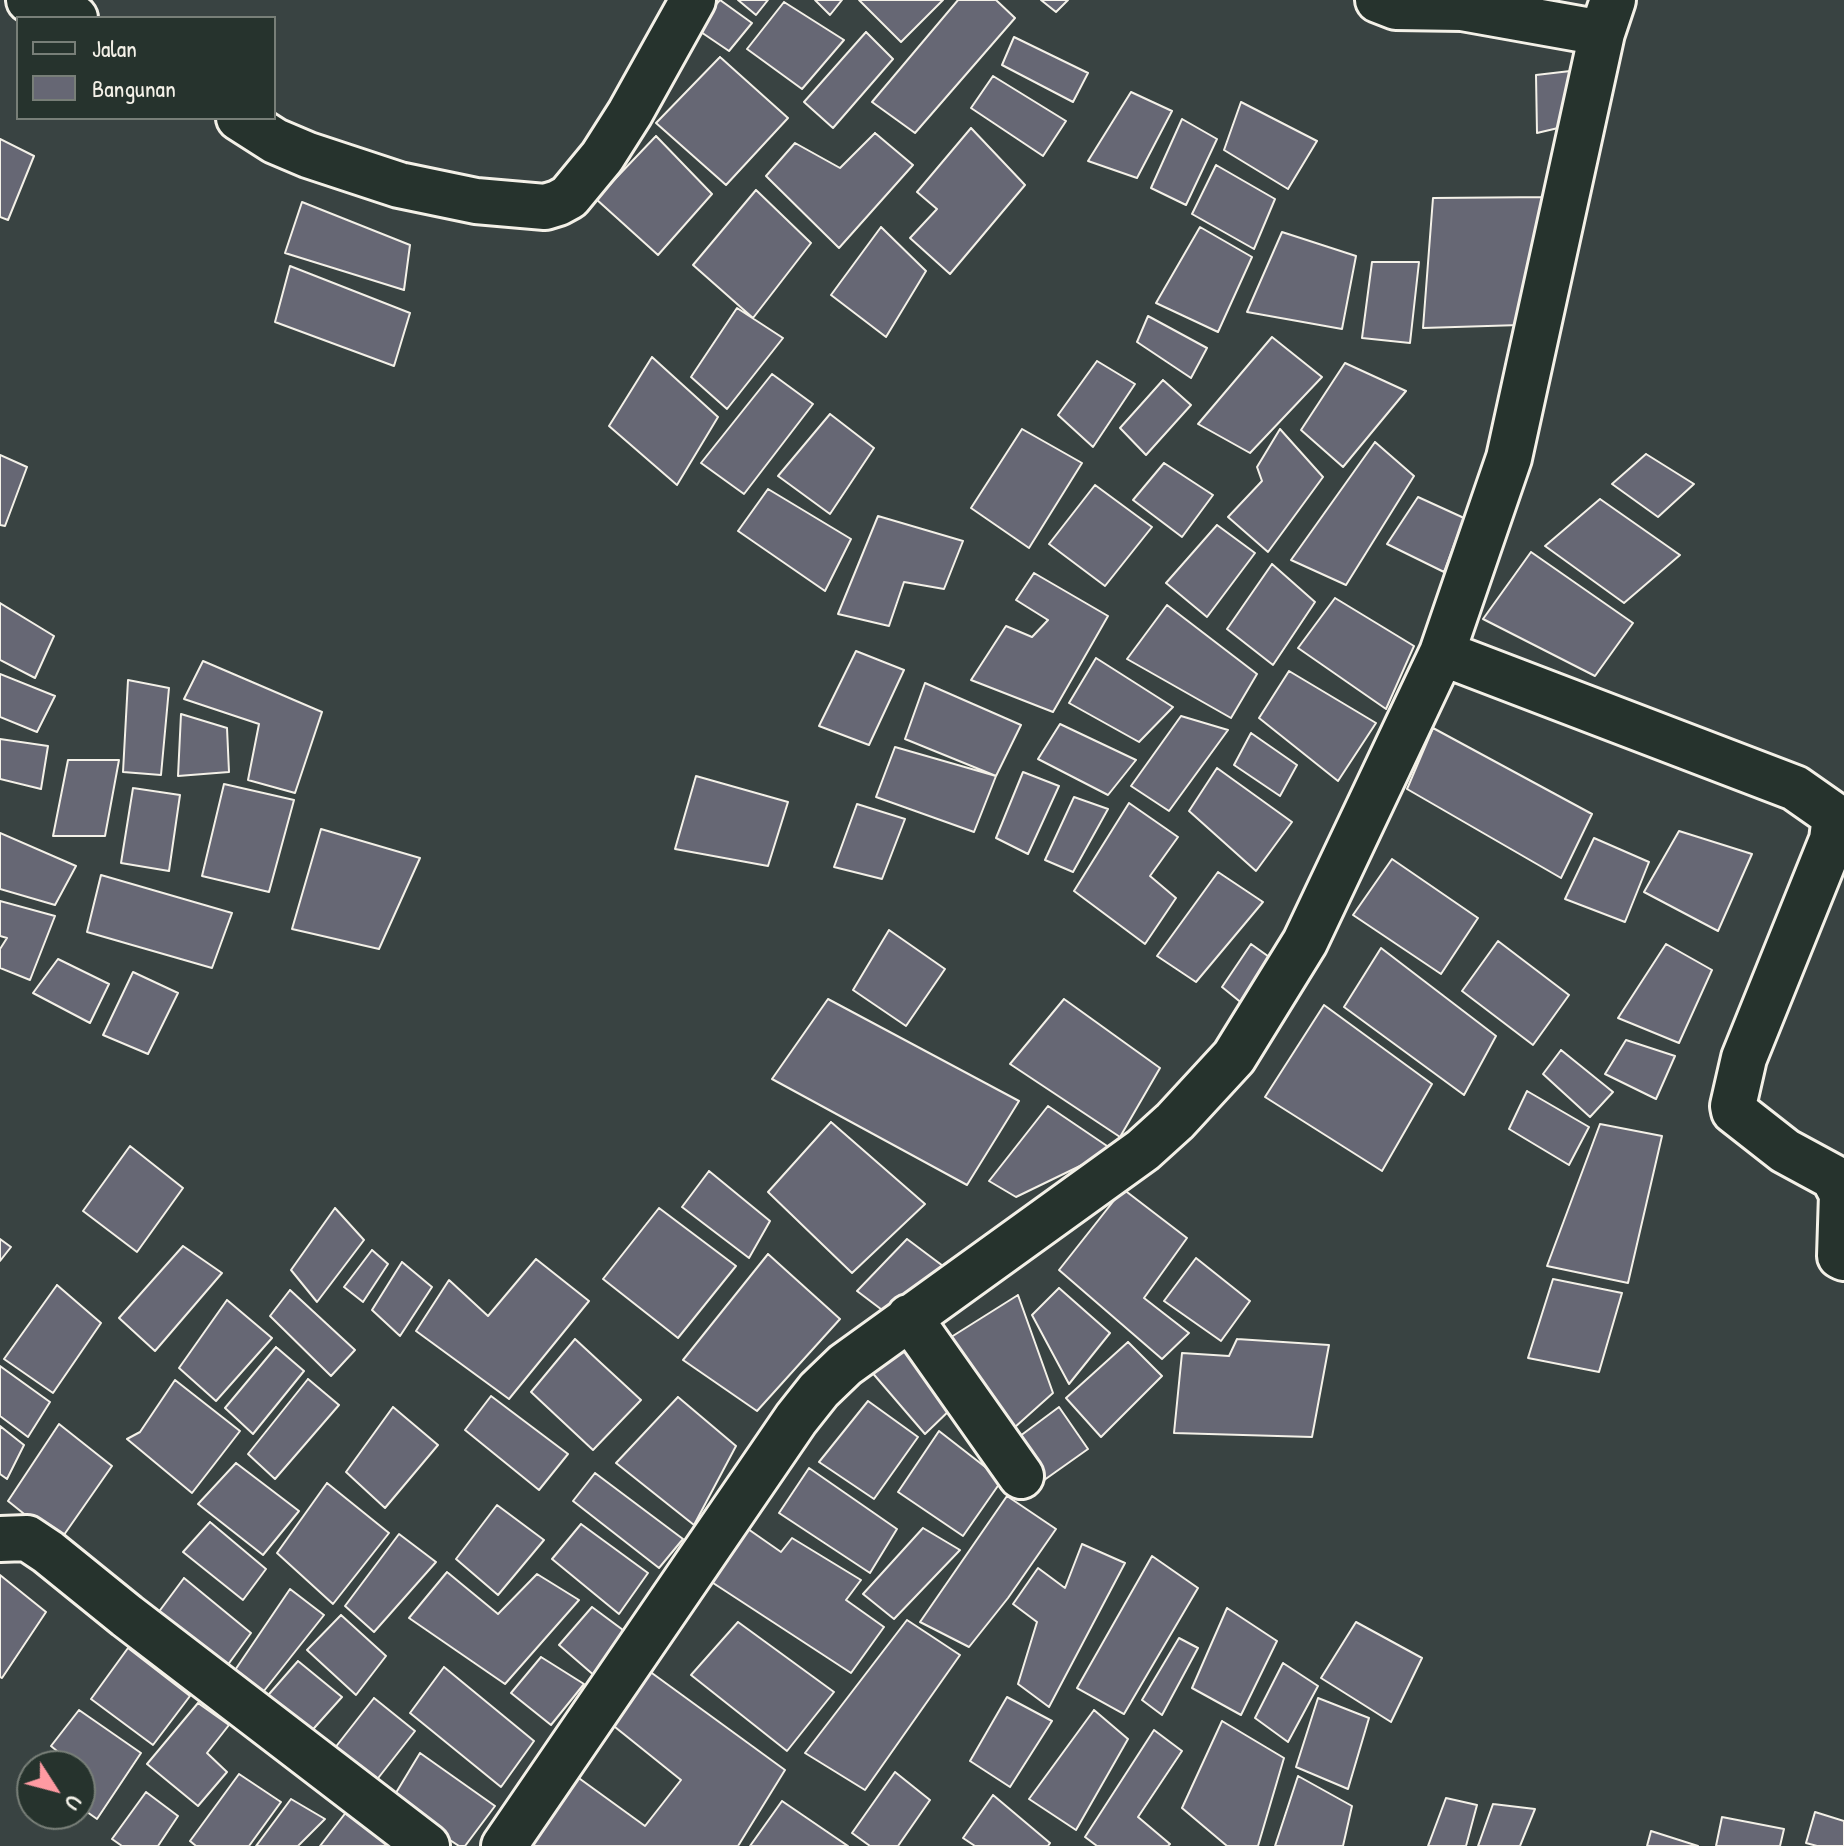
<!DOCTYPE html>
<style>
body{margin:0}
#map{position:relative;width:1844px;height:1846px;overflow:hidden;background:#394342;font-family:"Patrick Hand",sans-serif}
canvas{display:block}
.legend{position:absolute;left:16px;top:16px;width:260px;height:104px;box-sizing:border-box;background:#26332d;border:2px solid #787f78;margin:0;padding:10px 14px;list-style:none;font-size:24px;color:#f4f1e8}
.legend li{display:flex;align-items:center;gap:16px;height:40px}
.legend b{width:40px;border:2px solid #787f78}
.north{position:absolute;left:16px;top:1750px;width:80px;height:80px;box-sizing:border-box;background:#26332d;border:2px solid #787f78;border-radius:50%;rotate:126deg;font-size:22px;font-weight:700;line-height:32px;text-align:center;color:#f4f1e8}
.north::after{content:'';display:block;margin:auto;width:28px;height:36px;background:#ff9aa2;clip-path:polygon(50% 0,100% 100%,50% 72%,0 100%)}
</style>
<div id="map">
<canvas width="1844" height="1846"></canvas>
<ul class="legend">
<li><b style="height:10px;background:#26332d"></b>Jalan</li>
<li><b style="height:22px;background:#666774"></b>Bangunan</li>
</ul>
<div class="north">U</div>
</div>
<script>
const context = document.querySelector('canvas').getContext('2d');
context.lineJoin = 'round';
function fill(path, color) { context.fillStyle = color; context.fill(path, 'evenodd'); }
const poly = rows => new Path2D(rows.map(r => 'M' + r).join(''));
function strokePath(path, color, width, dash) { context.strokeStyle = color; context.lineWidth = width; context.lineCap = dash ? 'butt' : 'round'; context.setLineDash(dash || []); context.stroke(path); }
const building = poly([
 [720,0,752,23,729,51,695,28,720,0],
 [738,0,768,0,756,15,738,0],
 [815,0,842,0,830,15,815,0],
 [859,0,943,0,901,42,859,0],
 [958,0,996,0,1015,18,915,133,872,102,958,0],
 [1041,0,1068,0,1056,12,1041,0],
 [784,2,844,40,802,89,747,49,784,2],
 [866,32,893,59,833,128,804,102,866,32],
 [1014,37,1088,73,1073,102,1002,65,1014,37],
 [720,57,788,118,726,185,656,123,720,57],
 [1579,70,1575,124,1537,133,1536,75,1579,70],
 [993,76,1066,121,1043,156,971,108,993,76],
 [1131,92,1172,111,1137,178,1088,161,1131,92],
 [1241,102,1317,141,1288,189,1224,150,1241,102],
 [1182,119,1217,139,1186,205,1151,188,1182,119],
 [971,128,1025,185,950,274,910,238,937,209,917,192,971,128],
 [875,133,913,165,839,248,766,176,795,143,840,168,875,133],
 [656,136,712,194,658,255,596,199,656,136],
 [0,139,34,156,8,220,0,217,0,139],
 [1216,165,1275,199,1254,249,1192,214,1216,165],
 [756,190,811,243,753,318,693,265,756,190],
 [1550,197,1520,325,1423,328,1433,198,1550,197],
 [302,202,410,245,404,290,285,253,302,202],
 [881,227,926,271,886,337,831,295,881,227],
 [1200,227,1252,257,1218,332,1156,303,1200,227],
 [1282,232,1356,256,1342,329,1247,312,1282,232],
 [1372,262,1419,262,1410,343,1362,338,1372,262],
 [290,266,410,313,394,366,275,322,290,266],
 [737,308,783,338,727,409,691,377,737,308],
 [1148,316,1207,348,1191,378,1137,342,1148,316],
 [1272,337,1322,377,1250,453,1198,424,1272,337],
 [652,357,718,417,677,485,609,426,652,357],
 [1097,361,1135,384,1093,447,1058,415,1097,361],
 [1345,363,1406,391,1343,467,1301,430,1345,363],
 [772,374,813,404,744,494,701,463,772,374],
 [1163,380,1191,405,1146,455,1120,428,1163,380],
 [830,414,874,448,830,514,778,476,830,414],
 [1022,429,1082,463,1029,548,971,508,1022,429],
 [1280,429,1323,477,1268,552,1228,517,1262,481,1257,467,1280,429],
 [1375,442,1414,476,1346,585,1291,560,1375,442],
 [1646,454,1694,484,1658,517,1612,484,1646,454],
 [0,455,27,467,5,526,0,525,0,455],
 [1164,463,1213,495,1182,537,1133,500,1164,463],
 [1095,485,1152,527,1105,586,1049,544,1095,485],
 [768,489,851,539,825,591,738,531,768,489],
 [1418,497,1464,518,1444,572,1387,544,1418,497],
 [1600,499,1680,555,1624,603,1545,546,1600,499],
 [878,516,963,541,944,589,904,582,889,626,838,614,878,516],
 [1217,525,1255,553,1207,617,1166,583,1217,525],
 [1531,552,1633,623,1595,676,1483,619,1531,552],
 [1272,564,1315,602,1273,665,1227,629,1272,564],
 [1034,573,1108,616,1053,712,971,680,1006,626,1032,637,1048,620,1016,600,1034,573],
 [1335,598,1414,646,1386,709,1298,648,1335,598],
 [0,603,54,636,35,678,0,660,0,603],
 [1167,605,1257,674,1231,718,1127,659,1167,605],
 [856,651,904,670,869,745,819,726,856,651],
 [1096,658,1173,707,1139,742,1069,703,1096,658],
 [203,661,322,712,295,793,248,780,259,724,184,699,203,661],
 [1289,671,1376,723,1338,781,1259,718,1289,671],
 [0,674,55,696,37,732,0,717,0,674],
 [128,680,169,688,161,775,123,772,128,680],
 [925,683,1021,725,996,776,905,739,925,683],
 [181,714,227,728,229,772,178,776,181,714],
 [1181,716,1228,730,1169,811,1131,786,1181,716],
 [1060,724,1136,760,1108,795,1038,759,1060,724],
 [1433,728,1592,814,1561,878,1407,789,1433,728],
 [1251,733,1297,765,1280,796,1234,765,1251,733],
 [0,739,48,746,41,789,0,779,0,739],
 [895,747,996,776,974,832,876,797,895,747],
 [68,760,119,760,105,836,53,836,68,760],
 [1217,768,1292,822,1256,871,1189,811,1217,768],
 [1023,772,1059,786,1028,854,996,838,1023,772],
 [696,776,788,802,768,866,675,849,696,776],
 [224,784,294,800,269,892,202,876,224,784],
 [133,788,180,795,169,871,121,863,133,788],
 [1074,797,1108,809,1073,872,1045,860,1074,797],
 [1129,803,1178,837,1150,876,1176,898,1145,944,1074,891,1129,803],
 [857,804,905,819,882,879,834,867,857,804],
 [321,829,420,858,379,949,292,929,321,829],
 [1679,831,1752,854,1718,931,1644,892,1679,831],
 [0,833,76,866,55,905,0,889,0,833],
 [1594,838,1649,862,1625,922,1565,899,1594,838],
 [1392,859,1478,918,1441,974,1353,915,1392,859],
 [1218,872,1263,902,1196,982,1157,956,1218,872],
 [101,875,232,913,212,968,87,932,101,875],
 [0,901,55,916,30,980,0,968,0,949,7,938,0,936,0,901],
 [889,930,945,969,906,1026,853,990,889,930],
 [1498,941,1569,995,1533,1045,1462,991,1498,941],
 [1251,944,1279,964,1249,1009,1222,987,1251,944],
 [1666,944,1712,970,1679,1043,1618,1018,1666,944],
 [1381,948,1496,1036,1464,1095,1344,1007,1381,948],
 [58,959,109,984,90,1023,33,993,58,959],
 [133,972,178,993,148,1054,103,1035,133,972],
 [828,999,1019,1101,967,1185,772,1079,828,999],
 [1064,999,1160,1068,1120,1137,1010,1064,1064,999],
 [1324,1005,1432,1084,1382,1171,1265,1097,1324,1005],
 [1626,1040,1675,1056,1656,1099,1605,1074,1626,1040],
 [1561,1050,1613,1092,1590,1117,1543,1074,1561,1050],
 [1527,1091,1589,1127,1569,1165,1509,1129,1527,1091],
 [1048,1106,1113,1150,1016,1197,989,1181,1048,1106],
 [831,1122,925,1204,852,1273,768,1192,831,1122],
 [1600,1124,1662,1136,1628,1283,1547,1266,1600,1124],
 [130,1146,183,1188,137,1252,83,1211,130,1146],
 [709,1171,770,1221,749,1258,682,1207,709,1171],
 [1123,1189,1187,1238,1144,1298,1189,1333,1162,1359,1059,1270,1123,1189],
 [335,1208,364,1240,317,1302,291,1270,335,1208],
 [659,1208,736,1266,678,1338,603,1279,659,1208],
 [0,1239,11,1247,0,1261,0,1239],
 [907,1239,947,1269,894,1319,857,1291,907,1239],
 [183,1246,222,1273,155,1351,119,1318,183,1246],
 [372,1250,388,1264,363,1302,344,1287,372,1250],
 [768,1254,840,1319,757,1411,683,1360,768,1254],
 [1196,1258,1250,1301,1221,1341,1164,1301,1196,1258],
 [536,1259,589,1301,509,1399,416,1331,449,1280,488,1316,536,1259],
 [402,1262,432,1287,400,1336,372,1310,402,1262],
 [1553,1279,1622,1293,1599,1372,1528,1358,1553,1279],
 [57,1285,101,1323,53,1393,4,1359,57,1285],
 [1059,1288,1110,1333,1069,1384,1032,1315,1059,1288],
 [290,1290,355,1350,331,1376,270,1316,290,1290],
 [1018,1295,1053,1393,1005,1436,948,1339,1018,1295],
 [227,1300,272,1338,216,1401,179,1368,227,1300],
 [902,1338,954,1406,925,1434,870,1370,902,1338],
 [575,1339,641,1400,593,1450,531,1392,575,1339],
 [1237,1339,1329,1345,1312,1437,1174,1433,1182,1353,1229,1356,1237,1339],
 [1128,1342,1162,1376,1101,1437,1066,1398,1128,1342],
 [276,1347,304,1371,253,1434,225,1408,276,1347],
 [0,1366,50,1402,28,1437,0,1416,0,1366],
 [308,1379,339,1405,275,1479,248,1454,308,1379],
 [175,1380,240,1431,192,1493,127,1439,140,1432,175,1380],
 [491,1396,568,1454,539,1490,465,1430,491,1396],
 [678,1397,736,1446,694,1525,616,1463,678,1397],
 [868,1401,918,1437,874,1499,819,1462,868,1401],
 [393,1407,438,1445,385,1508,346,1472,393,1407],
 [1059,1407,1088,1449,1040,1483,1008,1445,1059,1407],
 [59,1424,112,1466,59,1542,8,1501,59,1424],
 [0,1426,24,1445,7,1479,0,1474,0,1426],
 [939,1431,1002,1480,963,1536,898,1492,939,1431],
 [236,1463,299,1511,263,1555,198,1504,236,1463],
 [809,1468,897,1529,870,1573,779,1513,809,1468],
 [595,1473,683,1539,659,1568,573,1501,595,1473],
 [327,1483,389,1533,333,1604,277,1553,327,1483],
 [1007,1496,1056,1529,1008,1598,969,1647,920,1622,1007,1496],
 [497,1505,544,1540,498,1595,456,1559,497,1505],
 [210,1522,266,1569,243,1600,183,1552,210,1522],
 [581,1524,648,1573,619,1614,552,1559,581,1524],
 [923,1528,960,1550,894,1619,863,1594,923,1528],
 [748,1529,781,1552,792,1538,861,1580,846,1600,884,1627,851,1673,710,1581,748,1529],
 [399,1534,436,1562,374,1632,345,1606,399,1534],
 [1082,1544,1125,1563,1049,1707,1018,1684,1037,1622,1013,1604,1038,1568,1065,1588,1082,1544],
 [1152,1556,1198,1588,1124,1714,1077,1688,1152,1556],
 [447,1572,498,1614,537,1574,579,1600,505,1684,409,1618,447,1572],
 [0,1575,46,1612,2,1678,0,1677,0,1575],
 [184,1578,251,1633,219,1677,152,1621,184,1578],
 [290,1589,324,1615,256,1701,229,1679,290,1589],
 [592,1607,623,1630,596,1677,559,1645,592,1607],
 [1227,1608,1277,1641,1241,1715,1192,1688,1227,1608],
 [341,1615,386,1656,356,1695,307,1650,341,1615],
 [907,1620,960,1655,865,1790,805,1753,907,1620],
 [738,1622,834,1692,787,1751,691,1675,738,1622],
 [1356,1622,1422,1658,1391,1722,1321,1678,1356,1622],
 [1179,1638,1198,1648,1162,1715,1142,1700,1179,1638],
 [128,1648,190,1696,153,1745,91,1699,128,1648],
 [541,1657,584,1684,551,1725,511,1693,541,1657],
 [298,1661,342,1697,307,1736,263,1701,298,1661],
 [1283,1663,1318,1686,1288,1742,1255,1718,1283,1663],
 [444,1667,534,1741,501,1787,410,1713,444,1667],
 [645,1668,785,1770,738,1846,525,1846,576,1776,645,1826,681,1780,610,1723,645,1668],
 [1007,1697,1052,1721,1010,1787,970,1761,1007,1697],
 [374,1698,415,1731,368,1791,327,1758,374,1698],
 [1318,1698,1369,1718,1348,1789,1296,1767,1318,1698],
 [198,1703,229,1725,207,1753,227,1772,198,1806,147,1764,198,1703],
 [79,1710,141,1753,97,1819,80,1807,80,1766,75,1766,51,1746,79,1710],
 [1094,1710,1128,1739,1076,1830,1029,1799,1094,1710],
 [1222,1721,1284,1758,1258,1846,1227,1846,1182,1808,1222,1721],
 [1154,1730,1182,1751,1138,1817,1170,1844,1168,1846,1097,1846,1085,1837,1154,1730],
 [420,1753,495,1806,465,1846,459,1846,391,1801,420,1753],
 [895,1772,930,1800,898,1846,870,1846,852,1833,895,1772],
 [239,1774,281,1802,249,1846,196,1846,190,1841,239,1774],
 [1298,1776,1352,1806,1343,1846,1275,1846,1298,1776],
 [146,1792,178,1816,158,1846,122,1846,112,1839,146,1792],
 [993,1795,1050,1843,1048,1846,975,1846,963,1838,993,1795],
 [1446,1798,1477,1805,1466,1846,1428,1846,1446,1798],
 [291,1799,325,1819,298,1846,256,1846,291,1799],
 [782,1801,848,1846,750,1846,782,1801],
 [1493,1804,1535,1809,1520,1846,1478,1846,1493,1804],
 [347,1811,395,1846,320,1846,347,1811],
 [1815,1812,1844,1821,1844,1846,1817,1846,1806,1843,1815,1812],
 [1722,1817,1784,1829,1780,1846,1716,1846,1722,1817],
 [1651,1831,1698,1846,1647,1846,1651,1831]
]);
const minor = poly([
 [29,0,58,10,75,18],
 [1378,0,1396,7,1462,8,1602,33],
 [239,118,275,141,308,155,399,185,476,201,545,207,558,203,569,197,602,157,630,113,693,0],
 [1442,653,1795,788,1835,816,1832,840,1744,1058,1733,1106,1734,1111,1785,1151,1833,1177,1842,1194,1840,1256,1844,1258],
 [909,1317,1021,1476],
 [0,1539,27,1538,48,1552,127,1616,427,1846],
 [504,1846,796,1419,819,1390,845,1365,1143,1150,1175,1121,1234,1057,1305,942,1442,653,1509,458,1602,33,1613,0]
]);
fill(building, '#666774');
strokePath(building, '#f4f1e8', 2);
strokePath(minor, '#f4f1e8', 50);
strokePath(minor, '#26332d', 44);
</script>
